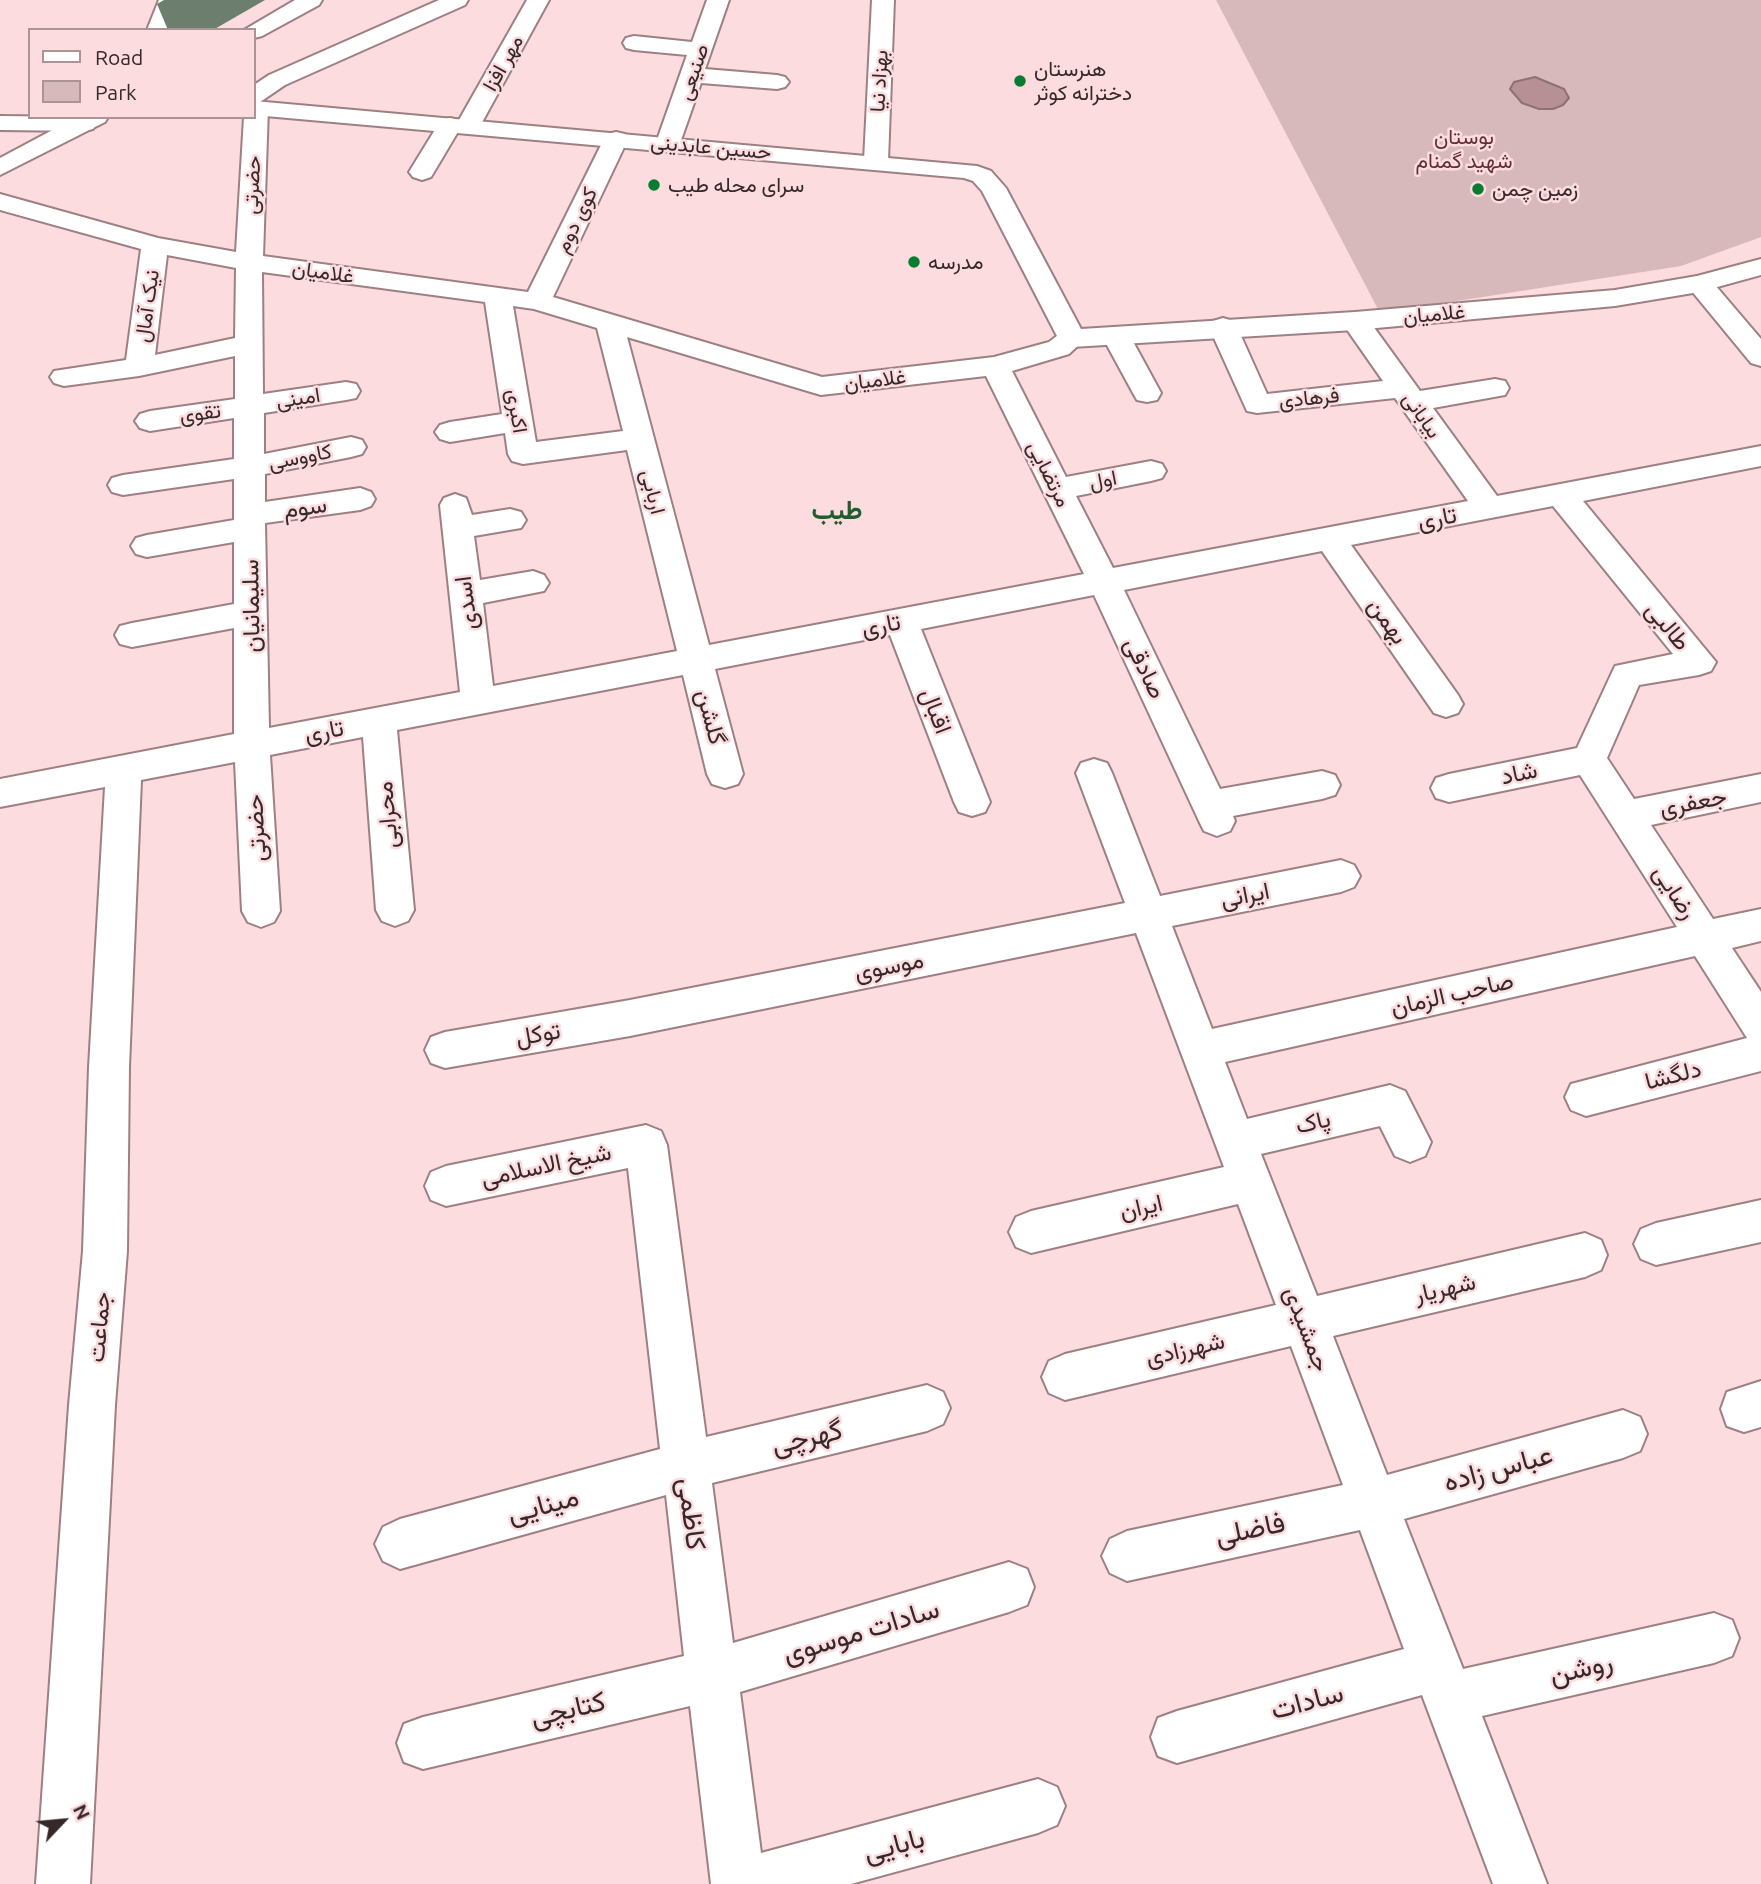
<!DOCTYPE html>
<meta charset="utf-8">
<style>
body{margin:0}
#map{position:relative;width:1761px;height:1884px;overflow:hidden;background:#fcdcde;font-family:Ubuntu,sans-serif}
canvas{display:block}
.legend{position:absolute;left:28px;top:28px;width:228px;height:91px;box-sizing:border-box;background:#fcdcde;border:2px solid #ac9496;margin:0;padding:9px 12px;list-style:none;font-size:21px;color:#342829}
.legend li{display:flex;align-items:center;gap:14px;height:35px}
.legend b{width:35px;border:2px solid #ac9496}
.north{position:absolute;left:28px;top:1786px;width:70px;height:70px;-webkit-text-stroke:5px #fcdcde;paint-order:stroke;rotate:64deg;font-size:19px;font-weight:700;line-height:28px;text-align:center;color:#342829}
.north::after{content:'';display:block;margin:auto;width:24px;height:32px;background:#342829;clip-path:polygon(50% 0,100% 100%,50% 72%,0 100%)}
</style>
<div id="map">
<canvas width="1761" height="1884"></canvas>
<ul class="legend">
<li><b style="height:9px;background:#fff"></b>Road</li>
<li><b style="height:19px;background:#d7b8bb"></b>Park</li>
</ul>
<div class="north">N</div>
</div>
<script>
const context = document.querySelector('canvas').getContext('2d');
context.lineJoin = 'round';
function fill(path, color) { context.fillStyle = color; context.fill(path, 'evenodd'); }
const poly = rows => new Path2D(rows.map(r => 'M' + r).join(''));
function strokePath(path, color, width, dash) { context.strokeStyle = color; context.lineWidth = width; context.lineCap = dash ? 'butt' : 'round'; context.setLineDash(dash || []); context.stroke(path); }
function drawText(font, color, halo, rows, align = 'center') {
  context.font = font + ' Ubuntu,Vazirmatn,sans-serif'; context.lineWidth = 5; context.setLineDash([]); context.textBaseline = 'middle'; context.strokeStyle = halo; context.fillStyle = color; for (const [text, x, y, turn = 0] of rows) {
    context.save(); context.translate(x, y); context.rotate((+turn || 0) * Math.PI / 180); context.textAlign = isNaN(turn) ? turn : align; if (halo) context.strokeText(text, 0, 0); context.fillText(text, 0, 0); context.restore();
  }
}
const green = poly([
 [1216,0,1761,0,1761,237,1681,266,1380,313]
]);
const water = poly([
 [1535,77,1564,89,1569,98,1563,105,1553,109,1539,109,1522,103,1510,89,1514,82,1535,77]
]);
const minor = poly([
 [159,0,181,0,169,30,147,30,159,0],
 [439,0,468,0,465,5,285,85,260,102,268,108,263,256,528,292,604,139,607,134,616,132,625,134,628,139,553,297,822,377,994,357,1049,342,1062,332,1072,329,1082,332,1086,338,1069,354,1012,371,1066,477,1151,461,1162,464,1166,471,1162,478,1151,481,1076,496,1113,568,1468,501,1395,398,1257,413,1247,411,1209,327,1213,321,1223,318,1233,321,1237,327,1267,394,1383,381,1341,321,1345,315,1355,312,1365,315,1420,391,1495,379,1505,381,1509,388,1505,395,1433,408,1497,496,1761,446,1761,466,1583,501,1716,662,1711,671,1699,675,1639,685,1607,758,1634,799,1761,774,1761,802,1651,825,1713,919,1761,909,1761,941,1732,948,1761,992,1761,1071,1586,1116,1571,1110,1565,1097,1571,1084,1747,1038,1695,956,1225,1062,1247,1119,1390,1085,1405,1091,1431,1142,1425,1156,1410,1162,1395,1156,1380,1126,1261,1154,1317,1296,1585,1233,1601,1240,1607,1255,1601,1270,1585,1277,1333,1336,1387,1475,1623,1410,1640,1417,1647,1434,1640,1451,1623,1458,1404,1519,1463,1669,1714,1613,1732,1620,1739,1638,1732,1656,1714,1663,1482,1716,1547,1884,1493,1884,1422,1695,1177,1763,1158,1756,1151,1737,1158,1718,1177,1711,1404,1649,1360,1530,1127,1581,1110,1573,1102,1556,1110,1539,1127,1531,1343,1485,1291,1346,1065,1400,1049,1393,1042,1377,1049,1361,1065,1354,1276,1305,1238,1204,1031,1253,1016,1247,1009,1232,1016,1217,1031,1211,1224,1167,1136,933,630,1036,445,1068,431,1063,425,1050,431,1037,445,1032,630,1000,1125,903,1076,773,1081,763,1094,759,1107,763,1112,773,1160,896,1341,860,1354,865,1360,876,1354,887,1341,892,1172,926,1212,1029,1677,927,1580,775,1449,802,1436,798,1431,788,1436,778,1449,774,1577,748,1615,666,1673,654,1553,506,1351,545,1458,695,1463,704,1458,713,1446,717,1434,713,1322,551,1124,590,1220,789,1322,771,1335,775,1340,785,1335,795,1322,799,1233,816,1235,821,1230,831,1217,836,1204,831,1199,821,1094,595,921,629,990,802,985,812,972,816,959,812,954,802,890,635,715,669,743,774,738,784,725,788,712,784,707,774,683,675,397,730,414,910,408,921,395,926,382,921,376,910,363,737,270,755,280,911,274,922,261,927,248,922,242,911,235,762,141,780,129,1067,127,1251,115,1405,90,1884,36,1884,69,1405,83,1251,89,1067,105,787,0,807,0,779,234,734,234,628,132,647,120,644,115,635,120,626,132,623,234,604,234,542,147,557,136,554,131,546,136,538,147,535,234,520,234,479,123,495,112,492,108,485,112,478,123,475,234,459,234,418,150,431,140,428,135,421,140,414,150,411,235,399,235,356,139,376,64,386,54,383,50,377,54,371,126,360,141,249,0,210,0,194,158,238,236,252,244,117,254,117,254,85,269,75,439,0],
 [167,255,236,268,235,338,155,355,167,255],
 [262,272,485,302,502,414,450,422,440,425,435,432,440,439,450,442,505,433,508,454,512,461,523,464,627,450,677,651,493,686,483,603,544,591,549,583,544,575,533,571,480,580,474,536,521,528,526,520,521,512,510,509,472,515,466,498,455,494,444,498,440,505,460,692,269,728,265,523,360,510,371,506,375,499,371,492,360,488,265,502,265,474,351,457,362,454,366,447,362,440,351,437,264,454,264,413,346,400,356,398,360,391,356,384,346,382,263,394,262,272],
 [513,306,534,309,597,328,623,431,536,442,513,306],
 [627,337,821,395,986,376,1084,574,709,645,627,337],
 [527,0,549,0,480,126,477,131,468,133,459,130,431,177,422,180,413,177,409,172,441,120,450,118,459,120,527,0],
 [707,0,729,0,705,69,777,75,785,77,789,82,785,87,777,89,701,83,680,143,677,148,668,150,659,148,656,143,687,55,634,50,626,48,623,43,626,38,634,36,692,42,707,0],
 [872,0,894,0,888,161,885,166,876,168,867,166,864,161,872,0],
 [0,116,86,117,93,119,96,124,93,129,84,131,0,130,0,116],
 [1699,276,1709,278,1761,339,1761,366,1751,363,1686,284,1689,278,1699,276],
 [1116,327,1126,330,1130,336,1161,393,1157,400,1147,402,1137,400,1133,393,1102,336,1106,330,1116,327],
 [646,1125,661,1131,667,1145,706,1437,927,1385,943,1392,950,1408,943,1424,927,1431,712,1483,733,1643,1009,1562,1027,1569,1034,1587,1027,1605,1009,1612,740,1692,761,1853,1038,1779,1057,1787,1065,1806,1057,1825,1038,1833,851,1884,711,1884,690,1706,423,1769,404,1762,397,1743,404,1724,423,1717,684,1656,666,1495,400,1569,383,1561,375,1544,383,1527,400,1519,660,1449,628,1168,446,1206,431,1200,425,1186,431,1172,446,1166,646,1125],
 [1761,1200,1761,1242,1656,1265,1641,1259,1634,1244,1641,1229,1656,1223,1761,1200],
 [1761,1381,1761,1427,1744,1432,1727,1426,1721,1409,1727,1392,1761,1381]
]);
const tertiary = poly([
 [254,101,977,166,991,171,1006,188,1081,329,1355,312,1615,290,1697,276,1761,259,1761,275,1699,292,1615,306,1355,330,1072,347,1062,344,1058,338,982,191,973,181,964,178,254,115,254,101]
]);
const secondary = poly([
 [295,0,322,0,319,5,262,36,254,38,254,30,244,30,295,0],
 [77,117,108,117,105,122,0,175,0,158,77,117]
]);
const shadedWall = poly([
 [164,0,265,0,213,30,168,30,157,4]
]);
const markers = [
 [1020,81,7,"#097c32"],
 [654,185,7,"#097c32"],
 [1478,189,7,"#097c32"],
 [914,262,7,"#097c32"]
];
const farStreetnames = [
 ["مهر افزا",503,63,-61],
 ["صنیعی",693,72,-71],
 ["بهزاد نیا",879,81,-87],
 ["حسین عابدینی",711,147,5],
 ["حضرتی",252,185,-87],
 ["کوی دوم",576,220,-64],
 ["غلامیان",323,272,8],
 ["نیک آمال",147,306,-82],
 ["غلامیان",1434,314,-5],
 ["غلامیان",875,380,-7],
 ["امینی",298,398,-9],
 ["فرهادی",1309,398,-6],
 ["اکبری",517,411,81],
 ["تقوی",200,413,-8],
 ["بیابانی",1422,415,55],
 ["کاووسی",300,457,-11],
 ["مرتضایی",1049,474,63],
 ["اول",1103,480,-11],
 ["اربابی",653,492,76]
];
const farPoinames = [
 ["هنرستان",1034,69],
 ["دخترانه کوثر",1034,93],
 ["سرای محله طیب",668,185],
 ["زمین چمن",1492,189],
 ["مدرسه",928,262]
];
const farParknames = [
 ["بوستان",1464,137],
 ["شهید گمنام",1464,161]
];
const streetNames = [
 ["سوم",305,507,-8],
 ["تاری",1437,518,-11],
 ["اسدی",466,603,-97],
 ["سلیمانیان",251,606,-91],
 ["بهمن",1388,621,55],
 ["تاری",881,625,-11],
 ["طالبی",1668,626,50],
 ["صادقی",1145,668,64],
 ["اقبال",936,711,69],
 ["گلشن",711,717,75],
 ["تاری",324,731,-11],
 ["شاد",1519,773,-12],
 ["جعفری",1693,802,-11],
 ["محرابی",387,815,-95],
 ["حضرتی",256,828,-93],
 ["رضایی",1675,892,57],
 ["ایرانی",1245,895,-11],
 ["موسوی",889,966,-11],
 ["صاحب الزمان",1452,994,-13],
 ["توکل",538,1034,-10],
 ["دلگشا",1673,1075,-14],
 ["پاک",1313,1122,-13],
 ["شیخ الاسلامی",546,1165,-12],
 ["ایران",1141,1207,-13],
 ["شهریار",1445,1288,-13],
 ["جماعت",99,1327,-85],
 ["جمشیدی",1307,1329,69],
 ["شهرزادی",1185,1349,-13]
];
const neighbourhoodNames = [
 ["طیب",837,510]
];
const nearStreetnames = [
 ["گهرچی",807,1437,-13],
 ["عباس زاده",1498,1468,-15],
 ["مینایی",543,1505,-15],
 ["کاظمی",692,1514,83],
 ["فاضلی",1250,1529,-12],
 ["سادات موسوی",861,1631,-17],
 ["روشن",1581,1668,-13],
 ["سادات",1307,1701,-15],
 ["کتابچی",568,1709,-13],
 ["بابایی",894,1845,-15]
];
fill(green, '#d7b8bb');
fill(water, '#b69094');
strokePath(water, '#8f7174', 2);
strokePath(minor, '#9d8083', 4);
strokePath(tertiary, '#9d8083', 4);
strokePath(secondary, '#9d8083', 4);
fill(minor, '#fff');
fill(tertiary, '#fff');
fill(secondary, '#fff');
fill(shadedWall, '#6c7f6f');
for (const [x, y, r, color] of markers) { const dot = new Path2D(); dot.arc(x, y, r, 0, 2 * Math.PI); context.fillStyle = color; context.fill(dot); strokePath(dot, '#fcdcde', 2.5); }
drawText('21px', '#342829', '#fcdcde', farStreetnames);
drawText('21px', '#342829', '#fcdcde', farPoinames, 'left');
drawText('21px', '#622e36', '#fcdcde', farParknames);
drawText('24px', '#342829', '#fcdcde', streetNames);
drawText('bold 26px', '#1f5e2e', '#fcdcde', neighbourhoodNames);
drawText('28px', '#342829', '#fcdcde', nearStreetnames);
</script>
